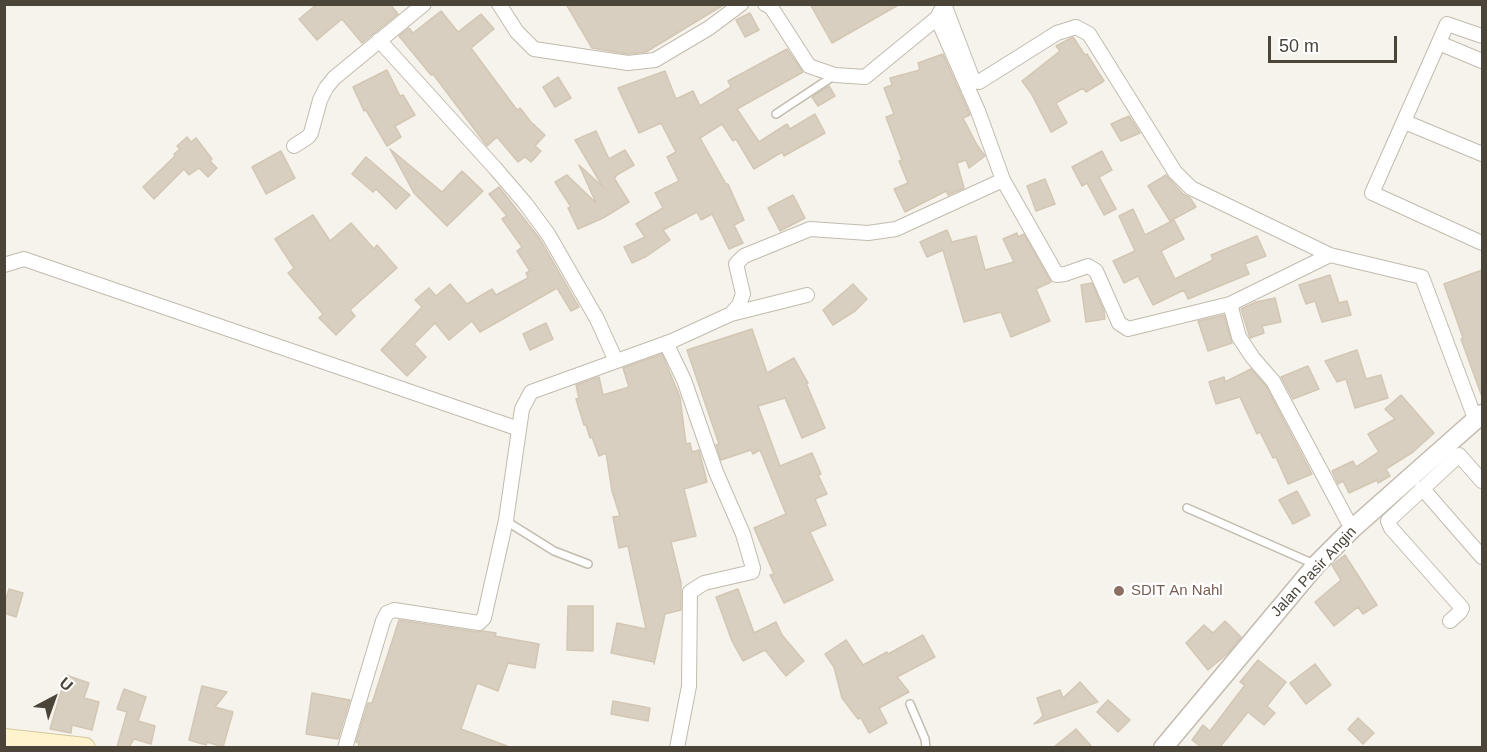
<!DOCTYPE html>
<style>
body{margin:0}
#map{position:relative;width:1487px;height:752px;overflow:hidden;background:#f6f3ec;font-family:Helvetica,sans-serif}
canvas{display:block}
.frame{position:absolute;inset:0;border:6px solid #4b4439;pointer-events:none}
.north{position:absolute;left:24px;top:668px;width:60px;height:60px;-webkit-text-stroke:4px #fff;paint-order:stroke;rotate:41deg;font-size:16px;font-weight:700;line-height:24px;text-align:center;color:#4b4439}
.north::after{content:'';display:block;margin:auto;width:21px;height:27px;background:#4b4439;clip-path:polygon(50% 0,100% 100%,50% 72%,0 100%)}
.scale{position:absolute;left:1268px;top:36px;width:129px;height:27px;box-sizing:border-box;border:3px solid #4b4439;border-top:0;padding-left:8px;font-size:18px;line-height:21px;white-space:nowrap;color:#4b4439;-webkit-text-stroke:4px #fff;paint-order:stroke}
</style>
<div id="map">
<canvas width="1487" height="752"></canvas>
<div class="frame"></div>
<div class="north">U</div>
<div class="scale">50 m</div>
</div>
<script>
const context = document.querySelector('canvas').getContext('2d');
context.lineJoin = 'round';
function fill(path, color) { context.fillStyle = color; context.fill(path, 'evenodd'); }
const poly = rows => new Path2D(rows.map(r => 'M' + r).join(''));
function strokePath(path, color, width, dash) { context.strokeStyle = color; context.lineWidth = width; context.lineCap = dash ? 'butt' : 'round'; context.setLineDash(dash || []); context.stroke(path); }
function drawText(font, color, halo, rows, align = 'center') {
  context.font = font + ' Helvetica,sans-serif'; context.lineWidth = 5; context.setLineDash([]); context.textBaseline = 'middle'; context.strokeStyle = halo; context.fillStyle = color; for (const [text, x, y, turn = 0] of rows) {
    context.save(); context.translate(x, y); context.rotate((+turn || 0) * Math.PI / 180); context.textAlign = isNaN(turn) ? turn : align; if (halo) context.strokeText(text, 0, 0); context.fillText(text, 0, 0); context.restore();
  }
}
const building = poly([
 [317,4,390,4,398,14,362,43,342,19,317,40,299,19,317,4],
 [566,4,725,4,646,52,628,54,592,48,566,4],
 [810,4,900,4,832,43,810,4],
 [441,11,458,32,481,14,494,29,471,48,517,110,520,108,531,122,545,135,535,146,541,151,531,162,525,157,518,162,497,137,487,146,433,74,431,75,399,36,409,28,413,33,441,11],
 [750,13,759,30,745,37,736,20,750,13],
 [1073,37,1085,55,1087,54,1104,81,1086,92,1083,88,1056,103,1067,123,1051,132,1031,93,1022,81,1060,51,1056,46,1073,37],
 [787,49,803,72,737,109,759,142,787,124,790,129,815,114,825,133,784,156,782,152,754,169,736,139,733,141,722,124,700,138,726,184,728,184,744,220,734,225,743,243,729,249,712,214,701,220,697,212,663,230,670,240,647,256,632,263,624,247,645,237,636,224,663,208,655,193,679,181,667,157,676,152,661,123,639,133,618,88,665,71,676,99,693,91,700,106,731,87,728,81,787,49],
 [943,54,970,115,963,118,977,145,985,156,969,168,966,160,957,163,964,188,948,195,946,191,905,212,894,189,908,183,899,161,902,160,886,117,894,114,884,88,892,85,890,78,920,70,918,63,943,54],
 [387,70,400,96,403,95,415,115,395,126,401,137,387,146,366,110,364,111,353,87,387,70],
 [558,77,571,98,555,107,543,87,558,77],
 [829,86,835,96,818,106,812,97,829,86],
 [1129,116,1140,133,1121,141,1111,124,1129,116],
 [596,131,609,159,625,150,634,165,615,176,616,177,614,178,629,202,603,218,578,229,568,208,571,207,555,182,567,175,596,203,579,165,603,187,575,140,596,131],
 [187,137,191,142,196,138,212,159,210,161,217,168,208,177,199,168,189,175,184,169,154,199,143,187,175,156,174,154,180,149,177,146,187,137],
 [390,149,442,192,462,171,483,191,447,226,414,193,390,149],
 [281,151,295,178,266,194,252,167,281,151],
 [1102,151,1112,170,1099,177,1116,209,1104,215,1087,183,1082,186,1072,167,1102,151],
 [366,157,410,195,396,209,376,189,373,192,352,174,366,157],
 [1166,175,1183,194,1190,198,1196,207,1170,221,1148,186,1166,175],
 [1045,179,1055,204,1036,211,1027,186,1045,179],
 [499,187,540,239,579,307,571,311,557,288,480,332,472,321,449,340,435,323,414,344,426,357,407,376,381,350,422,307,415,300,429,288,436,296,450,284,467,304,492,289,496,295,528,278,526,273,530,271,517,251,522,247,502,219,507,216,489,194,499,187],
 [793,195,805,218,780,231,768,208,793,195],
 [1133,209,1145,235,1174,220,1184,239,1161,251,1175,279,1213,260,1211,255,1257,236,1266,256,1245,264,1249,274,1188,299,1184,290,1153,305,1138,276,1124,283,1113,261,1135,251,1119,216,1133,209],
 [313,215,330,241,351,223,374,249,377,245,397,268,350,310,355,316,336,335,319,318,323,314,288,273,294,268,275,239,313,215],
 [947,230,952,242,976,236,985,270,1014,262,1003,239,1017,233,1018,237,1024,234,1051,282,1036,289,1050,321,1011,337,1001,312,964,322,943,250,927,257,920,242,947,230],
 [1482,270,1482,393,1481,394,1461,339,1463,338,1444,284,1482,270],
 [1330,275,1339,303,1347,301,1351,315,1322,322,1315,301,1306,304,1299,285,1330,275],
 [1092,283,1104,311,1105,319,1086,322,1081,285,1092,283],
 [853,284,867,299,855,311,833,325,823,310,853,284],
 [1275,298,1281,322,1262,326,1264,333,1250,338,1241,309,1256,302,1275,298],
 [1224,315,1232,343,1208,351,1198,321,1224,315],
 [546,323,553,339,530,350,523,334,546,323],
 [752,329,767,373,794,358,808,383,806,383,825,428,802,438,785,398,758,406,780,466,812,453,821,474,818,475,827,494,815,499,826,525,810,532,833,580,784,603,770,575,774,574,754,528,786,514,760,450,753,454,751,450,721,460,716,445,719,444,687,350,752,329],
 [1357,350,1366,379,1381,375,1388,398,1355,408,1346,379,1337,382,1325,361,1357,350],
 [662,354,680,397,686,444,690,443,692,452,699,450,707,482,684,489,696,536,671,542,681,583,681,610,665,614,654,664,654,662,611,653,617,623,646,629,628,546,619,548,613,517,620,516,612,491,606,453,599,456,592,437,590,438,586,425,584,425,576,399,579,398,576,385,599,377,603,395,629,387,623,368,662,354],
 [1308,366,1319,389,1293,399,1281,377,1308,366],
 [1251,369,1266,386,1312,474,1288,484,1276,457,1273,458,1260,432,1257,434,1240,397,1216,404,1209,382,1224,377,1225,382,1251,369],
 [1401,395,1434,433,1413,452,1386,469,1390,476,1378,483,1377,480,1349,493,1343,481,1338,484,1332,471,1353,461,1356,467,1379,452,1368,434,1395,419,1385,409,1401,395],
 [1297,491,1310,515,1293,524,1279,500,1297,491],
 [1345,555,1377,605,1363,614,1358,607,1334,626,1315,602,1341,580,1332,565,1345,555],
 [9,589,23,593,16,617,4,613,4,604,9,589],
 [738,589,754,633,776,622,782,635,804,661,786,676,765,650,743,661,732,641,716,597,738,589],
 [568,606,593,606,593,651,567,650,568,606],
 [399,620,478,632,483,631,496,633,495,636,539,644,535,668,508,663,498,691,477,683,461,729,507,746,506,747,358,747,359,743,356,742,368,703,372,703,399,620],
 [1225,621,1241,637,1227,654,1208,670,1186,643,1204,625,1213,633,1225,621],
 [923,635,935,657,897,677,909,692,879,708,887,723,869,733,861,718,858,719,842,698,834,667,825,654,846,640,863,665,887,652,888,654,923,635],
 [1258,660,1286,682,1267,706,1275,713,1264,725,1248,712,1220,747,1201,747,1192,740,1203,725,1210,731,1245,685,1240,682,1258,660],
 [1315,664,1331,685,1306,704,1290,683,1315,664],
 [66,675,89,683,84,698,99,702,92,730,72,725,71,733,50,729,66,675],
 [1080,682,1098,702,1034,724,1043,716,1037,698,1060,690,1063,698,1080,682],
 [202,686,227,692,215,707,233,712,223,747,207,742,206,745,189,740,202,686],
 [124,689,146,697,138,721,155,726,151,744,134,739,129,747,117,747,127,712,117,709,124,689],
 [312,693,350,700,338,739,306,734,312,693],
 [1108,700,1130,720,1118,732,1097,712,1108,700],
 [613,701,650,708,648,721,611,714,613,701],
 [1358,718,1374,733,1363,744,1348,729,1358,718],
 [1076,729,1092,747,1054,747,1076,729]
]);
const service = poly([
 [776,114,835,75],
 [1187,508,1314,564],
 [506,521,554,551,588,564],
 [910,704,925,739,926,748]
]);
const minor = poly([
 [499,4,517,32,534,49,628,63,655,60,709,28,741,4],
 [765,4,771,7,809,66,835,75,865,77,937,18,940,12],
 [944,4,973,80,975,81,979,82,1057,33,1076,27,1089,34,1175,172,1191,188,1330,255,1422,277,1476,421],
 [937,18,978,111,1003,180,1057,275,1065,274,1088,266,1096,271,1119,323,1128,329,1230,304,1330,255],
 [1482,36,1447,24,1372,193,1482,243],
 [379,40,495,168,525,203,548,234,597,319,616,361],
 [1439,43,1482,61],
 [1405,122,1482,154],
 [294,146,308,137,311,133,320,100,326,88,334,78,424,4],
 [4,265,24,259,519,429],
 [1230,304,1239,337,1253,358,1273,381,1352,529],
 [731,314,739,305,743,294,736,264,744,256,810,229,868,233,896,229,1003,180],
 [666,343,684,380,716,472,743,534,753,568,752,572,704,583,690,592,689,686,677,748],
 [1422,488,1482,557],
 [1450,621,1460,612,1462,608,1391,528,1388,521,1459,455,1482,481],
 [345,748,383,621,387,613,394,610,479,623,484,618,506,520,522,409,531,392,672,341,731,314,807,295]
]);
const tertiary = poly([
 [1163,748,1316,565,1352,529,1482,414]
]);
const secondary = poly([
 [4,739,85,748]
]);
const markers = [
 [1119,591,6,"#8d6e63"]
];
const streetNames = [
 ["Jalan Pasir Angin",1314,572,-47]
];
const educationNames = [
 ["SDIT An Nahl",1131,591]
];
fill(building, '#d8cfc1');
strokePath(building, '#d3c7b4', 1.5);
strokePath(service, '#c2bbae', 10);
strokePath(minor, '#c2bbae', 16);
strokePath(tertiary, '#c2bbae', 21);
strokePath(secondary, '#d6c79b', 22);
strokePath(service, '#fff', 7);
strokePath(minor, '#fff', 14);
strokePath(tertiary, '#fff', 18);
strokePath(secondary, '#fff3cd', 20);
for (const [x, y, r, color] of markers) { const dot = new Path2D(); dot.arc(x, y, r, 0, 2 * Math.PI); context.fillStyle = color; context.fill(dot); strokePath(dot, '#fff', 2); }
drawText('15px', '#4b4439', '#fff', streetNames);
drawText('15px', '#785e54', '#fff', educationNames, 'left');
</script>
